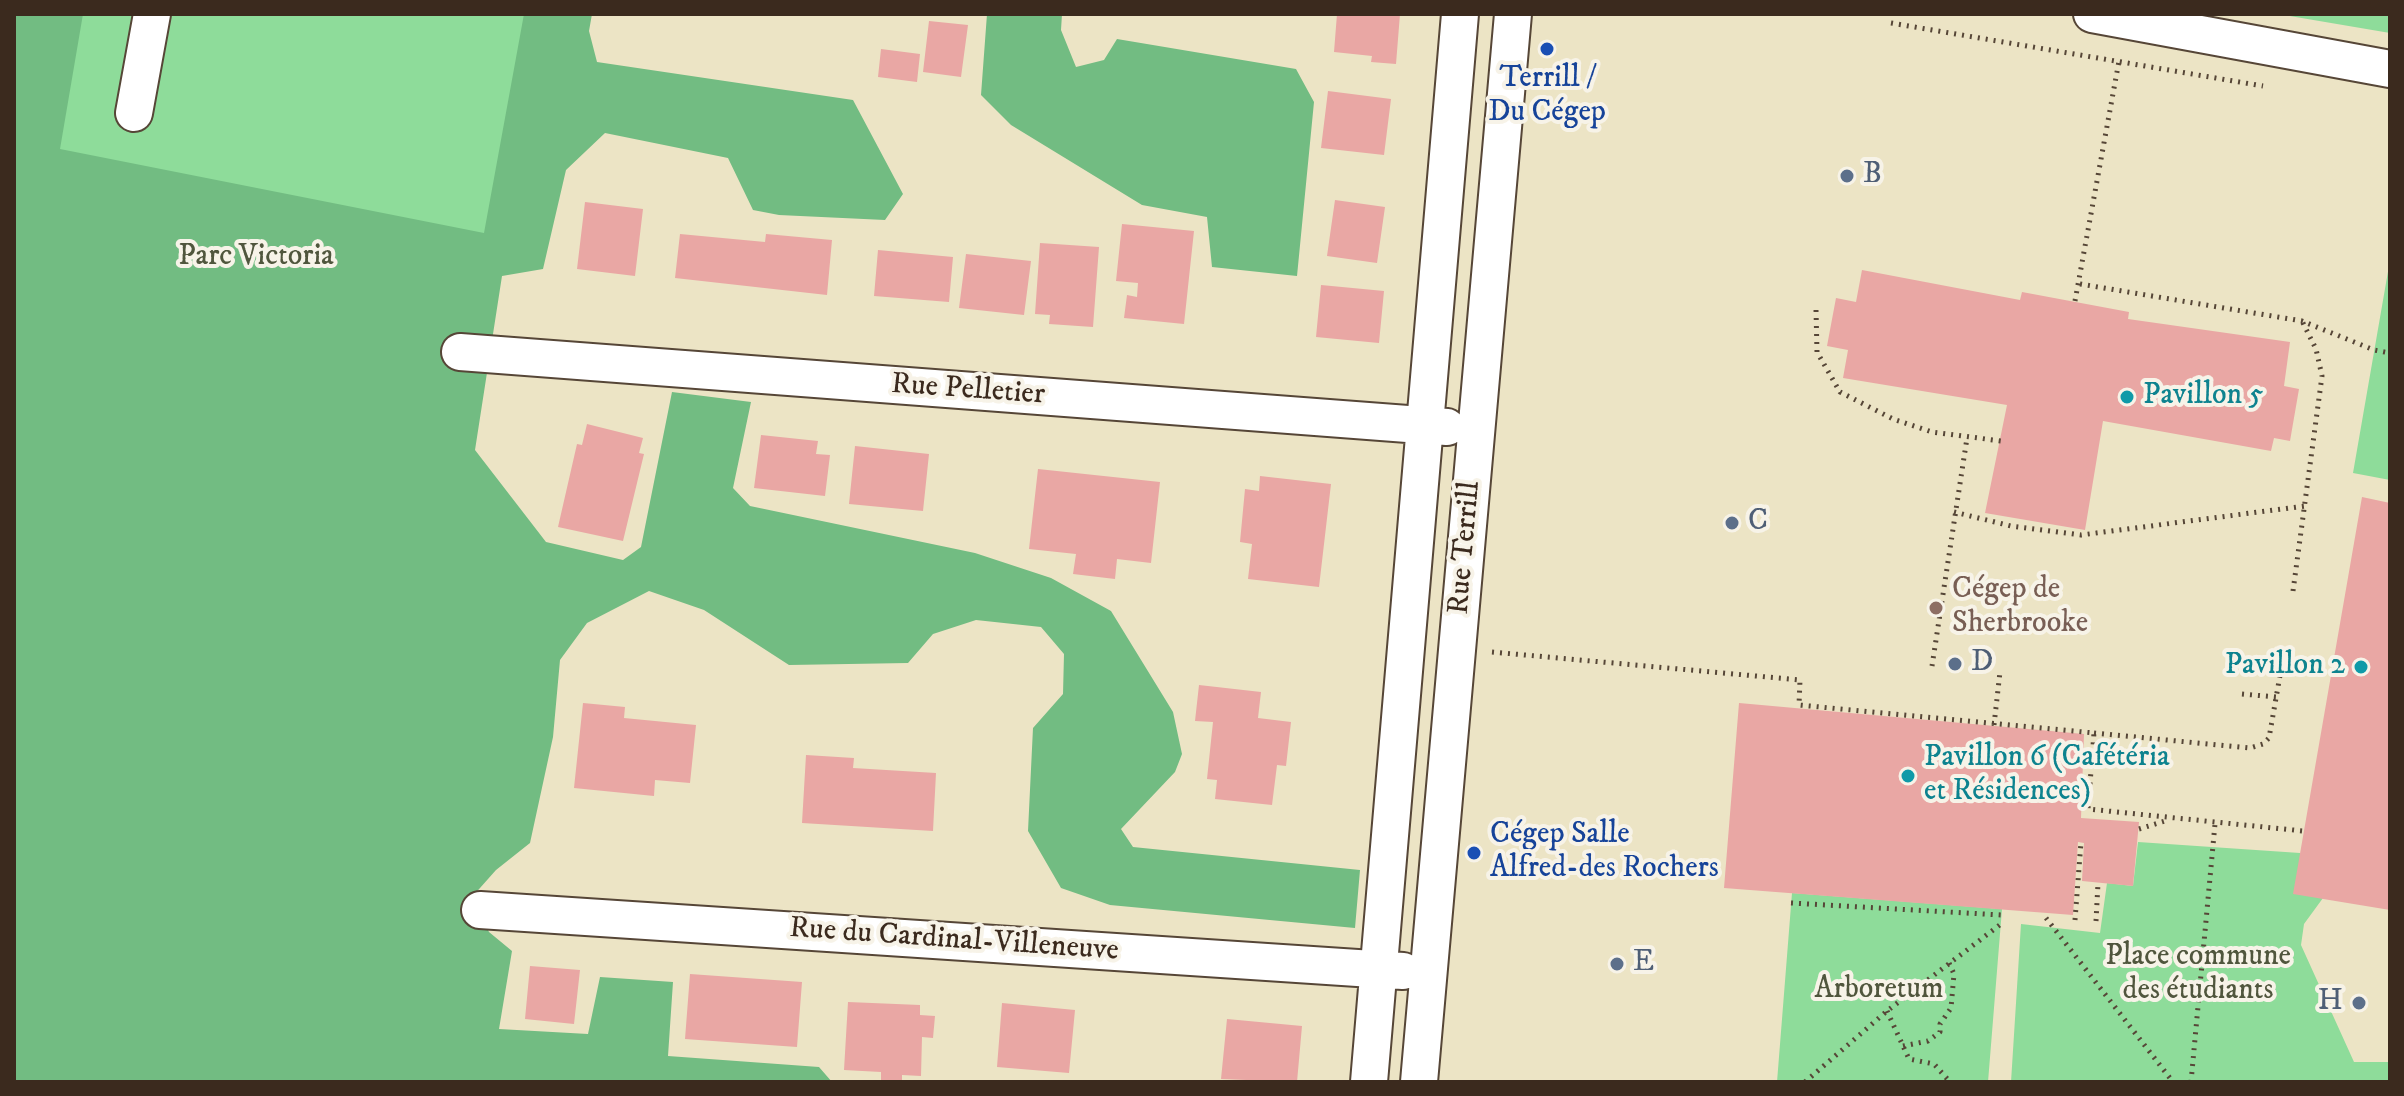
<!DOCTYPE html>
<meta charset="utf-8">
<style>
body{margin:0}
#map{position:relative;width:2404px;height:1096px;overflow:hidden;background:#ece4c5;font-family:"IM FELL DW Pica",serif}
canvas{display:block}
.frame{position:absolute;inset:0;border:16px solid #3b2a1e;pointer-events:none}
</style>
<div id="map">
<canvas width="2404" height="1096"></canvas>
<div class="frame"></div>
</div>
<script>
const context = document.querySelector('canvas').getContext('2d');
context.lineJoin = 'round';
function fill(path, color) { context.fillStyle = color; context.fill(path, 'evenodd'); }
const poly = rows => new Path2D(rows.map(r => 'M' + r).join(''));
function strokePath(path, color, width, dash) { context.strokeStyle = color; context.lineWidth = width; context.lineCap = dash ? 'butt' : 'round'; context.setLineDash(dash || []); context.stroke(path); }
function drawText(font, color, halo, rows, align = 'center') {
  context.font = font + ' "IM FELL DW Pica",serif'; context.lineWidth = 8; context.setLineDash([]); context.textBaseline = 'middle'; context.strokeStyle = halo; context.fillStyle = color; for (const [text, x, y, turn = 0] of rows) {
    context.save(); context.translate(x, y); context.rotate((+turn || 0) * Math.PI / 180); context.textAlign = isNaN(turn) ? turn : align; if (halo) context.strokeText(text, 0, 0); context.fillText(text, 0, 0); context.restore();
  }
}
const green = poly([
 [14,14,543,14,356,1082,14,1082],
 [2278,14,2390,14,2390,33],
 [2390,260,2390,480,2353,473],
 [2138,842,2300,853,2323,898,2304,924,2301,945,2354,1062,2390,1062,2390,1082,2011,1082,2021,924,2100,933,2107,883,2133,886],
 [1792,893,2002,909,1988,1082,1777,1082]
]);
const forest = poly([
 [14,14,83,14,60,149,484,233,524,14,592,14,589,31,597,62,853,100,903,194,885,220,779,215,753,210,728,158,605,133,566,170,543,269,502,276,475,450,546,542,623,560,641,547,672,392,751,402,733,488,750,506,975,553,1051,578,1111,611,1173,712,1182,754,1175,772,1121,829,1133,847,1360,870,1355,928,1110,905,1061,888,1028,831,1033,728,1063,694,1064,654,1041,627,976,620,933,634,908,663,789,665,704,610,649,591,587,623,560,660,553,737,530,843,496,870,472,897,489,932,512,951,499,1029,588,1034,600,977,673,982,668,1056,819,1067,832,1082,14,1082],
 [987,14,1062,14,1061,30,1076,67,1104,60,1117,39,1296,69,1314,102,1297,276,1212,267,1207,217,1142,205,1011,125,981,95]
]);
const building = poly([
 [1337,14,1400,14,1396,64,1371,62,1372,56,1334,52],
 [929,21,968,25,961,77,923,72],
 [881,49,920,54,917,82,878,77],
 [1328,91,1391,99,1384,155,1321,148],
 [1335,200,1385,207,1377,263,1327,256],
 [585,202,643,209,635,276,577,269],
 [1122,224,1194,231,1184,324,1124,318,1127,295,1137,297,1138,283,1116,281],
 [680,234,765,242,766,234,832,240,827,295,675,278],
 [1040,243,1099,247,1093,327,1049,324,1050,315,1035,314],
 [878,250,953,257,949,302,874,296],
 [966,254,1031,261,1024,315,959,308],
 [1862,270,2020,300,2022,292,2129,312,2128,319,2290,342,2284,386,2299,389,2290,441,2274,438,2271,451,2103,421,2085,530,1985,513,2007,405,1843,378,1848,350,1827,346,1836,298,1856,302],
 [1321,285,1384,291,1379,343,1316,337],
 [587,424,643,438,639,453,644,454,623,541,558,527,577,444,582,445],
 [761,435,818,441,816,454,830,455,825,496,754,488],
 [855,446,929,454,923,511,849,504],
 [1038,469,1160,482,1151,563,1117,559,1115,579,1073,574,1076,554,1029,549],
 [1260,476,1331,484,1319,587,1248,579,1252,544,1240,542,1245,489,1259,491],
 [2362,497,2390,503,2390,910,2293,894],
 [1199,685,1261,692,1258,718,1291,722,1286,766,1277,765,1272,805,1215,799,1217,780,1207,779,1213,722,1195,721],
 [583,703,625,707,624,718,696,725,690,783,655,780,654,796,574,788],
 [1739,703,2084,734,2081,818,2139,822,2133,886,2082,881,2084,843,2078,842,2073,915,1724,888],
 [806,755,854,758,853,768,936,773,933,831,802,823],
 [530,966,580,970,574,1024,525,1019],
 [690,974,802,982,797,1047,685,1039],
 [848,1002,920,1005,920,1015,935,1016,933,1038,922,1037,921,1076,902,1075,902,1082,881,1082,881,1072,844,1070],
 [1002,1003,1075,1010,1069,1073,997,1067],
 [1227,1019,1302,1026,1297,1082,1221,1079]
]);
const path = poly([
 [1891,23,2263,86],
 [2080,284,2302,321,2374,350,2390,353],
 [2075,301,2119,61],
 [1816,310,1817,352,1840,392,1893,419,1932,432,2001,441],
 [1954,512,2011,526,2081,535,2305,506],
 [2293,591,2322,376,2316,349,2302,321],
 [1492,652,1800,680,1799,705,2094,733,2088,809,2303,831],
 [1932,666,1967,438],
 [2242,694,2276,697],
 [1994,725,2000,672],
 [2094,733,2250,748,2263,744,2269,738,2285,647],
 [2139,829,2165,821],
 [1791,903,2001,915],
 [2046,918,2173,1082],
 [2075,920,2081,842],
 [2096,921,2098,883],
 [1887,1011,1909,1059,1934,1064,1950,1082],
 [1903,1046,1928,1041,1940,1032,1940,1024,1951,1008,1954,974,1949,963],
 [1805,1082,1887,1011,2001,924],
 [2191,1082,2215,824]
]);
const minor = poly([
 [2092,14,2390,69],
 [134,113,152,14],
 [460,352,1447,427],
 [480,910,1403,971],
 [1369,1082,1460,14],
 [1419,1082,1513,14]
]);
const markers = [
 [1547,49,8,"#1a4fb4"],
 [1847,176,8,"#5c6f8a"],
 [2127,397,8,"#0f9aa8"],
 [1732,523,8,"#5c6f8a"],
 [1936,608,8,"#8d6e63"],
 [1955,664,8,"#5c6f8a"],
 [2361,667,8,"#0f9aa8"],
 [1908,776,8,"#0f9aa8"],
 [1474,853,8,"#1a4fb4"],
 [1617,964,8,"#5c6f8a"],
 [2359,1003,8,"#5c6f8a"]
];
const transitNames = [
 ["Terrill /",1547,80],
 ["Du Cégep",1547,114],
 ["Cégep Salle",1490,836,"left"],
 ["Alfred-des Rochers",1490,870,"left"]
];
const serviceNames = [
 ["B",1863,176],
 ["C",1748,523],
 ["D",1971,664],
 ["E",1633,964],
 ["H",2343,1003,"right"]
];
const parkNames = [
 ["Parc Victoria",256,258],
 ["Place commune",2198,958],
 ["des étudiants",2198,992],
 ["Arboretum",1879,991]
];
const streetNames = [
 ["Rue Pelletier",968,391,4],
 ["Rue Terrill",1466,548,-85],
 ["Rue du Cardinal-Villeneuve",954,941,4]
];
const cultureNames = [
 ["Pavillon 5",2143,397],
 ["Pavillon 2",2345,667,"right"],
 ["Pavillon 6 (Cafétéria",1924,759],
 ["et Résidences)",1924,793]
];
const educationNames = [
 ["Cégep de",1952,591],
 ["Sherbrooke",1952,625]
];
fill(green, '#8edc9a');
fill(forest, '#72bc82');
fill(building, '#e9a7a4');
strokePath(minor, '#564637', 40);
strokePath(path, '#564637', 5, [2, 6]);
strokePath(minor, '#fff', 36);
for (const [x, y, r, color] of markers) { const dot = new Path2D(); dot.arc(x, y, r, 0, 2 * Math.PI); context.fillStyle = color; context.fill(dot); strokePath(dot, '#f7f3e8', 3); }
drawText('30px', '#164399', '#f7f3e8', transitNames);
drawText('30px', '#4e5e75', '#f7f3e8', serviceNames, 'left');
drawText('30px', '#50563d', '#f7f3e8', parkNames);
drawText('30px', '#3b2a1e', '#f7f3e8', streetNames);
drawText('30px', '#0d838f', '#f7f3e8', cultureNames, 'left');
drawText('30px', '#785e54', '#f7f3e8', educationNames, 'left');
</script>
